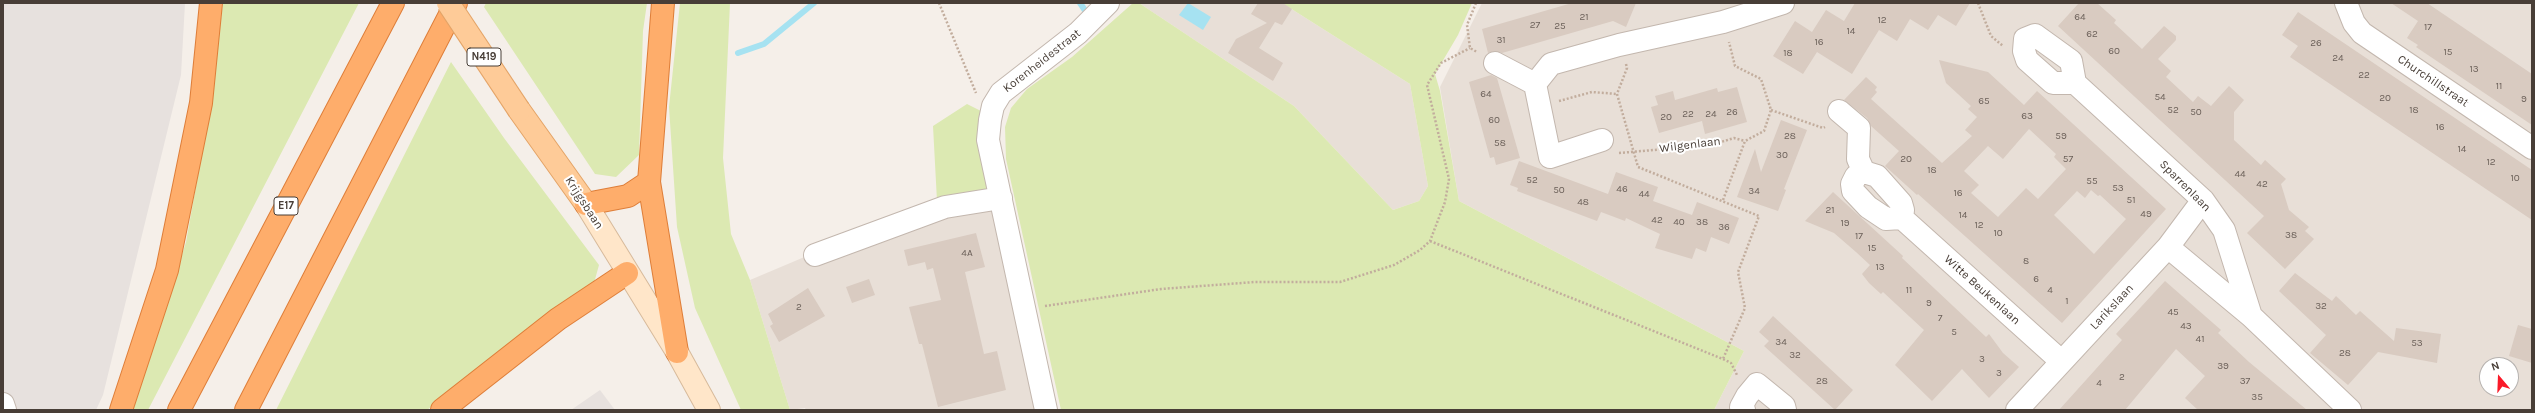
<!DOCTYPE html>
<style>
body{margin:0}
#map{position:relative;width:2535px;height:413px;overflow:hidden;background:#f5efe9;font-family:Karla,sans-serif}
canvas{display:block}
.frame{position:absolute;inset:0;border:4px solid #483e37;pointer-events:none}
.north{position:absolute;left:2479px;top:357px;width:40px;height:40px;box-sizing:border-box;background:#fff;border:1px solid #b6b2af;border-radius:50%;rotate:341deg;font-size:11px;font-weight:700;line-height:16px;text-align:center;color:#483e37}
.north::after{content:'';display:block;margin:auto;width:14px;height:18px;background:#fa1a29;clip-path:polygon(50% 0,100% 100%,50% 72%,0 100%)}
</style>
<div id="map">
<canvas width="2535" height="413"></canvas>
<div class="frame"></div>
<div class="north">N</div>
</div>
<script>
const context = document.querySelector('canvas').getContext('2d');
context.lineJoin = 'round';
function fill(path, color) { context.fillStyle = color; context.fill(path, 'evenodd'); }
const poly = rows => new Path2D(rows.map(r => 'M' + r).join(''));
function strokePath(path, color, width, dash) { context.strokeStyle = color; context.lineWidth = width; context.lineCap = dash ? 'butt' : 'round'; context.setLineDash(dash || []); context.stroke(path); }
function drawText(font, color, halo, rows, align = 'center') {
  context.font = font + ' Karla,sans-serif'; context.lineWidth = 4; context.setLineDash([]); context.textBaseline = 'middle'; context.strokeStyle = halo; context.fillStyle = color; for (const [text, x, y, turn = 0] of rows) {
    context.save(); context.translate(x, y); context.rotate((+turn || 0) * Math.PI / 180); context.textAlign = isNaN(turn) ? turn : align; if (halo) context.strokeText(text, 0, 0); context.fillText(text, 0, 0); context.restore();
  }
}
const residential = poly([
 [1139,3,1282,3,1410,84,1428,186,1419,201,1393,210,1294,106],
 [1482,3,2532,3,2532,410,1714,410,1744,351,1459,201,1440,87],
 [2487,365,2511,365,2511,389,2487,389],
 [988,189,1038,410,806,410,805,408,790,410,750,280,937,201]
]);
const industrial = poly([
 [3,3,185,3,181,75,103,395,96,410,3,410],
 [600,390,615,410,571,410]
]);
const green = poly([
 [223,3,359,3,148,410,133,410,186,242,208,119],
 [486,3,647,3,643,31,639,155,616,177,595,174,484,7],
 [680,3,730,3,723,158,731,234,750,280,790,410,741,410,695,308,677,227,669,107],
 [1133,3,1139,3,1294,106,1393,210,1419,201,1428,186,1410,84,1282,3,1472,3,1458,35,1435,74,1440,91,1459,201,1744,351,1714,410,1061,410,1006,159,1005,127,1011,108,1027,89,1072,57],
 [451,62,504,138,599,265,594,283,427,410,276,410],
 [967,104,981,111,988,189,937,201,933,126]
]);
const water = poly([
 [1188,3,1211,17,1203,30,1179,15]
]);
const stream = poly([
 [1080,3,1086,12],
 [738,53,764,44,814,3]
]);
const building = poly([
 [1258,3,1283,3,1292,9,1282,25,1275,22,1259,48,1283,63,1273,81,1228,53,1236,39,1267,23,1251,14],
 [1572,3,1636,3,1626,27,1613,21,1502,53,1495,51,1488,53,1482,29],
 [1855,3,1970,3,1956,26,1938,15,1928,30,1910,19,1897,41,1879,30,1852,74,1817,52,1803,74,1773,56,1795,21,1812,32,1826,10,1844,21],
 [2079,3,2097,3,2116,20,2114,23,2142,49,2164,26,2176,36,2176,40,2158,59,2171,71,2166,77,2193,102,2198,96,2211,106,2229,86,2244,100,2234,112,2234,140,2261,165,2265,160,2286,179,2281,184,2289,210,2309,227,2305,231,2314,239,2285,269,2247,233,2264,216,2058,26],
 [2391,3,2427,3,2532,74,2532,125,2416,47,2418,45,2407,38,2418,21],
 [2298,12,2532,170,2532,220,2290,57,2298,46,2282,35],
 [1939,60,1988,72,2024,105,2037,91,2166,209,2062,323,1918,194,1917,195,1885,166,1899,151,1871,126,1867,118,1844,100,1866,77,1877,87,1875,90,1877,92,1871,99,1942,163,1972,136,1965,130,1977,117,1968,109,1971,106,1946,83],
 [2029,129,2056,154,2054,157,2066,169,2038,199,2026,188,1998,217,1971,193,1979,185,1964,171,1988,146,2003,159],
 [2091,190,2098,196,2100,195,2126,219,2094,254,2054,215,2077,191,2085,198],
 [1491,75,1497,78,1520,158,1496,165,1494,157,1490,158,1469,82],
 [1737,87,1747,122,1705,134,1702,121,1659,133,1651,107,1658,105,1655,96,1673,91,1675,100,1717,88,1718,92],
 [1781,120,1807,130,1784,189,1786,190,1778,211,1737,197,1755,149,1761,172],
 [1519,161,1608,194,1616,172,1658,187,1653,201,1692,215,1697,202,1739,218,1729,244,1711,237,1706,252,1696,248,1692,259,1655,248,1660,234,1626,218,1625,221,1601,212,1597,221,1517,191,1518,188,1510,185],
 [1833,192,1903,256,1902,258,1986,337,1989,334,2003,353,2019,367,1989,398,1962,369,1932,401,1895,365,1924,330,1883,292,1881,294,1869,283,1862,274,1870,265,1856,252,1834,233,1805,221],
 [976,233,985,267,965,272,984,354,997,351,1006,390,938,407,922,344,919,344,909,307,941,300,933,268,927,270,925,262,908,266,904,250],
 [2295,273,2332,301,2336,296,2356,315,2360,311,2394,341,2396,328,2441,334,2437,363,2378,352,2348,385,2310,353,2326,335,2279,291],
 [869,279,875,295,852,303,846,287],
 [2165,281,2221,330,2218,333,2249,362,2307,410,2198,410,2185,398,2205,376,2176,349,2125,410,2059,410,2122,340,2116,334],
 [808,288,825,316,779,342,770,326,773,324,768,314],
 [1773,316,1853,390,1835,410,1764,346,1769,341,1759,332],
 [2518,325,2532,329,2532,363,2509,356]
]);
const path = poly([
 [939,3,976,93],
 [1476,3,1467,25,1470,48,1477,52],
 [1978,3,1991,36,2003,46],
 [1626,64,1627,68,1617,94,1638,167,1759,216,1738,272,1745,308,1723,359],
 [1559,101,1592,92,1617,94],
 [1771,110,1823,128,1825,127],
 [1619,153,1711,145,1734,138,1745,141],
 [1723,200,1745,141,1764,131,1771,110,1761,79,1735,66,1729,42],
 [1430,241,1723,359,1731,363,1737,375],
 [1045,306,1161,289,1255,282,1340,282,1394,265,1420,250,1430,241,1445,202,1449,179,1427,85,1441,63,1470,48]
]);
const minor = poly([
 [2346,3,2354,23,2362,33,2532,148],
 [1495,63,1535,84],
 [2075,83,2053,83,2027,60,2024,51,2025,39,2035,35,2071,61,2075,83,2203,200,2224,230,2251,316],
 [1839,111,1859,128,1858,159,1864,172],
 [1602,140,1550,157,1535,84,1551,64,1619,45,1723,22,1783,3],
 [1902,218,1903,210,1901,203,1877,176,1864,172,1856,176,1852,184,1853,191,1868,207,1886,219,1902,218,2061,361],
 [2168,247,2251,316,2350,410],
 [815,255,945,207,1001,198],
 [3,404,5,410],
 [1046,410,988,140,990,120,993,106,1001,93,1078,33,1108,3],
 [1744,410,1741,407,1747,396,1757,384,1784,406,1785,410],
 [2017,410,2168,247,2203,200]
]);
const secondary = poly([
 [586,204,677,352,709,410]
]);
const primary = poly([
 [519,110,586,204]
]);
const motorway = poly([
 [663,3,649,182,677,352],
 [586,204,628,196,649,182],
 [121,410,167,270,201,103,211,3],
 [179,410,393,3],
 [246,410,456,3],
 [442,410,558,319,627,273]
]);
const primaryBridge = poly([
 [448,3,519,110]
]);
const numberNames = [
 ["21",1584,17],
 ["64",2080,17],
 ["12",1882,20],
 ["27",1535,25],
 ["25",1560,26],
 ["17",2428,27],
 ["14",1851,31],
 ["62",2092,34],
 ["31",1501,40],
 ["16",1819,42],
 ["26",2316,43],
 ["60",2114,51],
 ["15",2448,52],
 ["18",1788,53],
 ["24",2338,58],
 ["13",2474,69],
 ["22",2364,75],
 ["11",2499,86],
 ["64",1486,94],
 ["54",2160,97],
 ["20",2385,98],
 ["9",2524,99],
 ["65",1984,101],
 ["52",2173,110],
 ["18",2414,110],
 ["26",1732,112],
 ["50",2196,112],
 ["22",1688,114],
 ["24",1711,114],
 ["63",2027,116],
 ["20",1666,117],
 ["60",1494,120],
 ["16",2440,127],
 ["28",1790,136],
 ["59",2061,136],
 ["58",1500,143],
 ["14",2462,149],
 ["30",1782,155],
 ["20",1906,159],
 ["57",2068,159],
 ["12",2491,162],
 ["18",1932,170],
 ["44",2240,174],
 ["10",2515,178],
 ["52",1532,180],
 ["55",2092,181],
 ["42",2262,184],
 ["53",2118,188],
 ["46",1622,189],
 ["50",1559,190],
 ["34",1754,191],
 ["16",1958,193],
 ["44",1644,194],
 ["51",2131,200],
 ["48",1583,202],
 ["21",1830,210],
 ["49",2146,214],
 ["14",1963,215],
 ["42",1657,220],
 ["40",1679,222],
 ["38",1702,222],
 ["19",1845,223],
 ["12",1979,225],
 ["36",1724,227],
 ["10",1998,233],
 ["38",2291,235],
 ["17",1859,236],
 ["15",1872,248],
 ["4A",967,253],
 ["8",2026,261],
 ["13",1880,267],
 ["6",2036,279],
 ["11",1909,290],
 ["4",2050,290],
 ["1",2067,301],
 ["9",1929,303],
 ["32",2321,306],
 ["2",799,307],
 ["45",2173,312],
 ["7",1940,318],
 ["43",2186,326],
 ["5",1954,332],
 ["41",2200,339],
 ["34",1781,342],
 ["53",2417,343],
 ["28",2345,353],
 ["32",1795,355],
 ["3",1982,359],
 ["39",2223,366],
 ["3",1999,373],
 ["2",2122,377],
 ["28",1822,381],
 ["37",2245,381],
 ["4",2099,383],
 ["35",2257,397]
];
const shields = [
 [484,57,34],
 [286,206,24]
];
const shieldNames = [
 ["N419",484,57],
 ["E17",286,206]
];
const streetNames = [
 ["Korenheidestraat",1042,61,-38],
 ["Churchillstraat",2433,81,34],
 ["Wilgenlaan",1690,145,-7],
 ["Sparrenlaan",2185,186,45],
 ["Krijgsbaan",584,203,57],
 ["Witte Beukenlaan",1982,290,42],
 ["Larikslaan",2112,307,-47]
];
fill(residential, '#e8dfd7');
fill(industrial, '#e7e1de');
fill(green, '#dce9b2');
fill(water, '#a6e2f1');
strokePath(stream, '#a6e2f1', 6);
fill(building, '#d9cbc1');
strokePath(minor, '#c3b7ae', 24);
strokePath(secondary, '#d7ba9b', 24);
strokePath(primary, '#e4a467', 24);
strokePath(motorway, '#de7e39', 24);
strokePath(path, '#c2ad9d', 2.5, [2, 2]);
strokePath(minor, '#fff', 22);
strokePath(secondary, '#ffe6c9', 22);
strokePath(primary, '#fecb98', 22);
strokePath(motorway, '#fead6b', 22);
strokePath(primaryBridge, '#e4a467', 24, []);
strokePath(primaryBridge, '#fecb98', 22);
drawText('10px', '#6c615a', null, numberNames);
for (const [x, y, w] of shields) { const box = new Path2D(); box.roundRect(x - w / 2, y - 9, w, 18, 3); context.fillStyle = '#fff'; context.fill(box); strokePath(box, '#483e37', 1); }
drawText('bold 11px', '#483e37', null, shieldNames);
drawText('12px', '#483e37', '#fff', streetNames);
</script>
